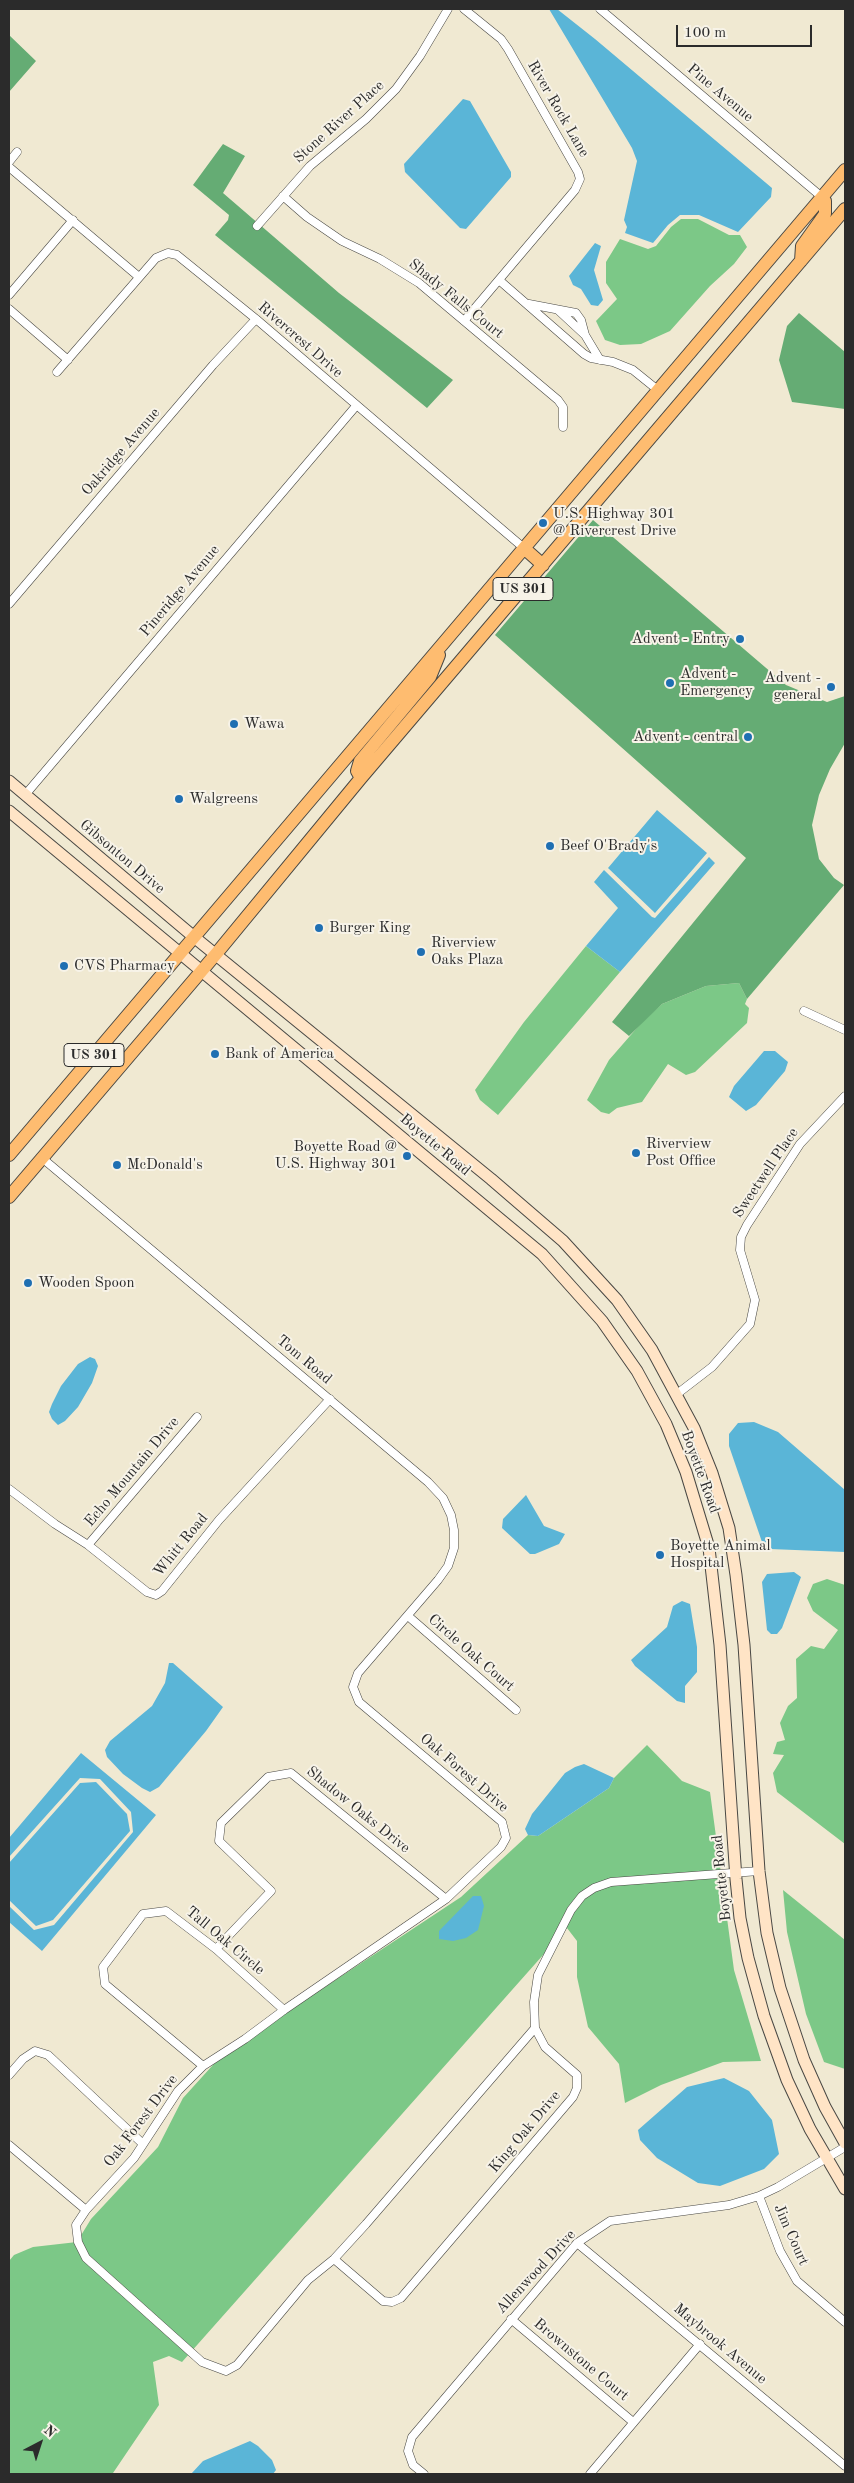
<!DOCTYPE html>
<style>
body{margin:0}
#map{position:relative;width:854px;height:2483px;overflow:hidden;background:#f0e9d2;font-family:"Old Standard TT",serif}
canvas{display:block}
.frame{position:absolute;inset:0;border:10px solid #2b2b2b;pointer-events:none}
.north{position:absolute;left:15px;top:2418px;width:50px;height:50px;-webkit-text-stroke:4px #f7f3e8;paint-order:stroke;rotate:40deg;font-size:14px;font-weight:700;line-height:20px;text-align:center;color:#2b2b2b}
.north::after{content:'';display:block;margin:auto;width:18px;height:22px;background:#2b2b2b;clip-path:polygon(50% 0,100% 100%,50% 72%,0 100%)}
.scale{position:absolute;left:676px;top:25px;width:136px;height:22px;box-sizing:border-box;border:2px solid #2b2b2b;border-top:0;padding-left:6px;font-size:15px;line-height:18px;white-space:nowrap;color:#2b2b2b;-webkit-text-stroke:4px #f7f3e8;paint-order:stroke}
</style>
<div id="map">
<canvas width="854" height="2483"></canvas>
<div class="frame"></div>
<div class="north">N</div>
<div class="scale">100 m</div>
</div>
<script>
const context = document.querySelector('canvas').getContext('2d');
context.lineJoin = 'round';
function fill(path, color) { context.fillStyle = color; context.fill(path, 'evenodd'); }
const poly = rows => new Path2D(rows.map(r => 'M' + r).join(''));
function strokePath(path, color, width, dash) { context.strokeStyle = color; context.lineWidth = width; context.lineCap = dash ? 'butt' : 'round'; context.setLineDash(dash || []); context.stroke(path); }
function drawText(font, color, halo, rows, align = 'center') {
  context.font = font + ' "Old Standard TT",serif'; context.lineWidth = 4; context.setLineDash([]); context.textBaseline = 'middle'; context.strokeStyle = halo; context.fillStyle = color; for (const [text, x, y, turn = 0] of rows) {
    context.save(); context.translate(x, y); context.rotate((+turn || 0) * Math.PI / 180); context.textAlign = isNaN(turn) ? turn : align; if (halo) context.strokeText(text, 0, 0); context.fillText(text, 0, 0); context.restore();
  }
}
const green = poly([
 [681,219,698,219,729,235,740,235,747,247,734,264,710,286,670,331,641,344,620,345,605,340,596,321,617,299,606,283,606,262,620,239,648,249,656,246,671,227],
 [586,946,620,972,498,1115,480,1100,475,1090,524,1022],
 [739,983,747,999,745,1004,749,1008,747,1023,695,1072,686,1075,668,1064,642,1102,617,1108,609,1114,601,1112,587,1100,609,1060,643,1021,662,1004,706,986],
 [827,1579,845,1585,845,1844,777,1792,773,1773,784,1755,773,1754,777,1742,785,1740,780,1723,788,1706,797,1698,796,1659,811,1646,824,1649,838,1630,813,1611,807,1598,813,1584],
 [647,1745,682,1781,710,1792,734,1970,761,2061,723,2062,661,2085,625,2103,619,2064,588,2027,577,1977,577,1941,567,1928,182,2362,169,2356,153,2362,159,2405,113,2473,114,2474,9,2474,9,2261,14,2255,33,2247,77,2242,91,2219,158,2147,183,2098,222,2055,461,1897,528,1835,538,1836,609,1788,614,1778],
 [783,1890,845,1940,845,2069,824,2062,806,2014,787,1932]
]);
const forest = poly([
 [9,35,36,61,9,92],
 [223,144,245,156,223,193,339,293,453,380,427,408,215,235,228,220,229,215,193,185],
 [799,313,845,352,845,409,792,402,779,360,787,326],
 [593,520,786,685,827,702,845,696,845,743,830,769,819,795,812,825,819,859,834,878,844,885,747,999,739,983,706,986,662,1004,629,1036,612,1022,746,858,495,635]
]);
const water = poly([
 [549,9,557,9,595,39,772,188,771,197,738,232,699,215,680,215,668,225,653,243,625,233,627,227,624,220,637,161,632,148],
 [463,99,470,101,511,172,511,177,466,229,460,228,405,172,404,164],
 [595,243,601,246,594,270,603,300,598,306,591,305,581,289,573,285,569,276],
 [657,810,707,853,655,913,608,868],
 [709,857,715,863,620,972,586,946,618,908,594,882,604,870,652,917,655,918],
 [764,1051,775,1051,788,1062,785,1071,756,1105,746,1111,729,1097,734,1086],
 [90,1357,95,1359,98,1366,92,1383,78,1407,65,1421,58,1425,52,1419,49,1412,52,1404,61,1386,78,1364],
 [754,1422,778,1432,845,1490,845,1552,770,1549,762,1542,729,1446,729,1434,738,1423],
 [526,1495,544,1526,565,1534,559,1544,535,1554,530,1554,502,1528,503,1519],
 [794,1572,801,1577,782,1628,777,1634,771,1634,767,1630,762,1582,767,1574],
 [682,1601,690,1604,697,1647,697,1672,685,1686,685,1703,677,1701,635,1666,631,1660,667,1627,673,1606],
 [169,1663,173,1663,223,1707,206,1731,159,1787,150,1792,142,1788,123,1774,107,1757,105,1750,110,1741,152,1706,165,1683],
 [81,1753,156,1815,42,1951,9,1922,9,1906,34,1930,54,1925,133,1832,131,1812,100,1779,80,1778,9,1857,9,1838],
 [584,1764,614,1778,609,1788,538,1836,528,1835,525,1829,532,1814,565,1773,575,1767],
 [96,1782,127,1814,130,1831,53,1920,36,1926,9,1900,9,1863,80,1783],
 [473,1896,481,1896,484,1906,478,1930,466,1938,453,1941,439,1939,439,1931],
 [724,2078,749,2091,772,2120,779,2154,764,2169,720,2186,698,2183,657,2158,640,2140,638,2130,687,2087],
 [250,2441,258,2446,272,2460,276,2470,273,2474,191,2474,203,2461]
]);
const minor = poly([
 [600,9,823,198],
 [9,162,17,152],
 [9,167,139,277],
 [283,196,307,217,342,241,380,259,419,283,558,400,563,407,563,427],
 [257,226,310,166,366,119,396,89,420,56,448,9],
 [499,280,584,354,591,358,613,362,633,370,659,391],
 [9,295,73,220],
 [529,304,576,313,581,320,585,335,600,360],
 [9,309,68,360],
 [558,310,585,335],
 [464,321,575,190,580,179,578,172,508,49,501,39,464,9],
 [57,372,156,258,168,253,177,255,256,319,525,549],
 [9,604,213,365,256,319],
 [25,795,356,406],
 [804,1011,845,1030],
 [42,1158,428,1482,443,1498,451,1515,454,1530,454,1548,448,1566,438,1580,358,1673,353,1687,359,1702,502,1822,506,1838,501,1847,446,1899,284,2010,245,2039,203,2066,178,2091,134,2158,86,2210,76,2225,78,2242,86,2258,202,2362,226,2371,237,2365,308,2280,334,2259,366,2224,535,2028],
 [677,1394,712,1367,750,1324,755,1300,740,1250,741,1237,747,1225,800,1144,845,1096],
 [9,1489,55,1524,88,1545,147,1592,156,1595,162,1591,219,1520,330,1399],
 [88,1545,197,1417],
 [408,1616,516,1710],
 [216,1949,271,1891,219,1841,221,1823,268,1777,291,1773,446,1899],
 [203,2066,105,1984,103,1967,143,1914,166,1911,216,1949,284,2010],
 [9,2075,23,2059,35,2051,48,2055,143,2144],
 [9,2145,86,2210],
 [759,2196,780,2251,797,2281,845,2322],
 [577,2243,845,2466],
 [334,2259,383,2301,392,2302,401,2298,573,2097,577,2088,577,2075,545,2047,535,2028,534,2002,538,1975,571,1910,582,1896,594,1888,611,1882,759,1871],
 [511,2319,633,2422],
 [424,2474,413,2465,408,2451,412,2437,577,2243,610,2221,729,2205,759,2196,778,2187,845,2147],
 [590,2474,700,2344]
]);
const secondary = poly([
 [9,781,194,937,491,1179,563,1241,617,1300,652,1350,694,1428,712,1473,729,1528,736,1575,744,1645,759,1871,767,1933,780,1988,804,2060,825,2107,845,2143],
 [9,811,542,1254,602,1321,637,1371,666,1424,686,1472,709,1548,720,1645,736,1879,740,1918,748,1958,764,2016,787,2080,810,2129,845,2189]
]);
const primary = poly([
 [801,261,802,246,825,214,825,201,823,198],
 [525,549,543,565],
 [361,778,357,771,360,761,430,677,439,655],
 [9,1155,845,170],
 [9,1197,216,954,361,778,845,209]
]);
const markers = [
 [543,523,5,"#1f6fb2"],
 [740,639,5,"#1f6fb2"],
 [670,683,5,"#1f6fb2"],
 [831,687,5,"#1f6fb2"],
 [234,724,5,"#1f6fb2"],
 [748,737,5,"#1f6fb2"],
 [179,799,5,"#1f6fb2"],
 [550,846,5,"#1f6fb2"],
 [319,928,5,"#1f6fb2"],
 [421,952,5,"#1f6fb2"],
 [64,966,5,"#1f6fb2"],
 [215,1054,5,"#1f6fb2"],
 [636,1153,5,"#1f6fb2"],
 [407,1156,5,"#1f6fb2"],
 [117,1165,5,"#1f6fb2"],
 [28,1283,5,"#1f6fb2"],
 [660,1555,5,"#1f6fb2"]
];
const shields = [
 [523,589,60],
 [94,1055,60]
];
const shieldNames = [
 ["US 301",523,589],
 ["US 301",94,1055]
];
const streetNames = [
 ["Pine Avenue",720,93,40],
 ["River Rock Lane",558,109,60],
 ["Stone River Place",339,122,-42],
 ["Shady Falls Court",456,299,39],
 ["Rivercrest Drive",300,340,41],
 ["Oakridge Avenue",121,452,-49],
 ["Pineridge Avenue",180,591,-50],
 ["Gibsonton Drive",122,857,40],
 ["Boyette Road",435,1145,40],
 ["Sweetwell Place",766,1173,-56],
 ["Tom Road",304,1360,40],
 ["Echo Mountain Drive",132,1472,-50],
 ["Boyette Road",700,1472,70],
 ["Whitt Road",181,1545,-51],
 ["Circle Oak Court",471,1653,41],
 ["Oak Forest Drive",464,1773,41],
 ["Shadow Oaks Drive",358,1810,39],
 ["Boyette Road",722,1878,-96],
 ["Tall Oak Circle",225,1941,40],
 ["Oak Forest Drive",141,2121,-53],
 ["King Oak Drive",525,2132,-50],
 ["Jim Court",791,2235,66],
 ["Allenwood Drive",536,2272,-47],
 ["Maybrook Avenue",720,2344,40],
 ["Brownstone Court",581,2360,40]
];
const poiNames = [
 ["U.S. Highway 301",553,514],
 ["@ Rivercrest Drive",553,531],
 ["Advent - Entry",730,639,"right"],
 ["Advent -",680,674],
 ["Emergency",680,691],
 ["Advent -",821,678,"right"],
 ["general",821,695,"right"],
 ["Wawa",244,724],
 ["Advent - central",738,737,"right"],
 ["Walgreens",189,799],
 ["Beef O'Brady's",560,846],
 ["Burger King",329,928],
 ["Riverview",431,943],
 ["Oaks Plaza",431,960],
 ["CVS Pharmacy",74,966],
 ["Bank of America",225,1054],
 ["Riverview",646,1144],
 ["Post Office",646,1161],
 ["Boyette Road @",397,1147,"right"],
 ["U.S. Highway 301",397,1164,"right"],
 ["McDonald's",127,1165],
 ["Wooden Spoon",38,1283],
 ["Boyette Animal",670,1546],
 ["Hospital",670,1563]
];
fill(green, '#7cc887');
fill(forest, '#65ac74');
fill(water, '#5ab5d7');
strokePath(minor, '#494844', 9);
strokePath(secondary, '#494844', 13);
strokePath(primary, '#494844', 14);
strokePath(minor, '#fff', 8);
strokePath(secondary, '#ffe4c6', 11);
strokePath(primary, '#febc70', 12);
for (const [x, y, r, color] of markers) { const dot = new Path2D(); dot.arc(x, y, r, 0, 2 * Math.PI); context.fillStyle = color; context.fill(dot); strokePath(dot, '#f7f3e8', 2); }
for (const [x, y, w] of shields) { const box = new Path2D(); box.roundRect(x - w / 2, y - 11.5, w, 23, 4); context.fillStyle = '#f7f3e8'; context.fill(box); strokePath(box, '#2b2b2b', 1); }
drawText('bold 14px', '#2b2b2b', null, shieldNames);
drawText('15px', '#2b2b2b', '#f7f3e8', streetNames);
drawText('15px', '#2b2b2b', '#f7f3e8', poiNames, 'left');
</script>
